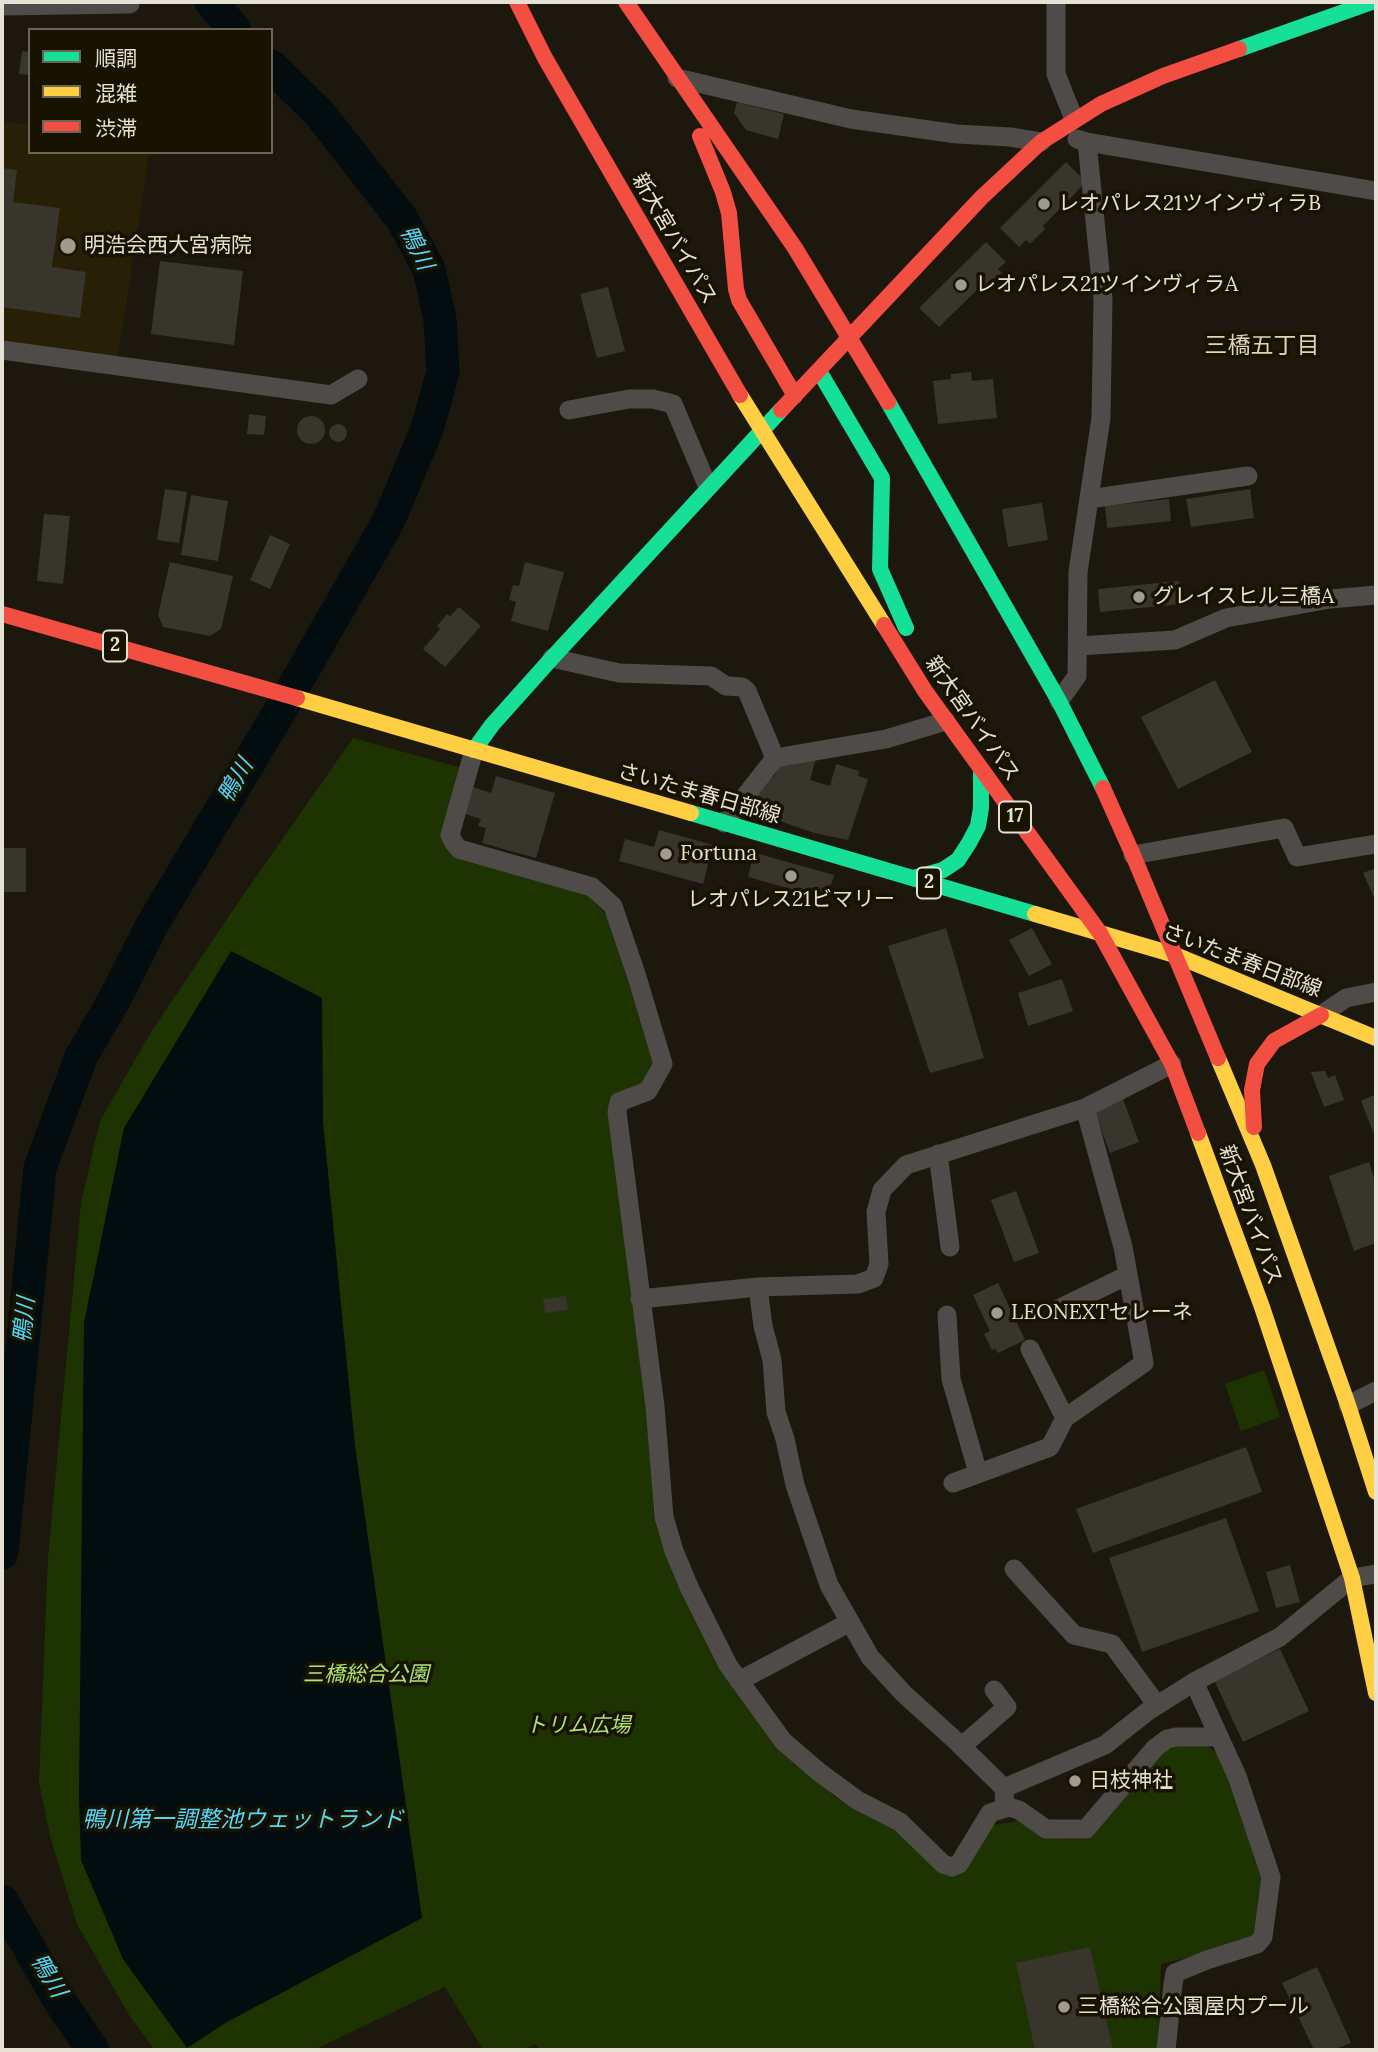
<!DOCTYPE html>
<meta charset="utf-8">
<style>
body{margin:0}
#map{position:relative;width:1378px;height:2052px;overflow:hidden;background:#1c180d;font-family:Lora,"Noto Sans JP",serif}
canvas{display:block}
.frame{position:absolute;inset:0;border:4px solid #e5e1d5;pointer-events:none}
.legend{position:absolute;left:28px;top:28px;width:245px;height:126px;box-sizing:border-box;background:#181201;border:2px solid #6a6556;margin:0;padding:9px 12px;list-style:none;font-size:21px;color:#e5e1d5}
.legend li{display:flex;align-items:center;gap:14px;height:35px}
.legend b{width:35px;border:2px solid #6a6556}
</style>
<div id="map">
<canvas width="1378" height="2052"></canvas>
<div class="frame"></div>
<ul class="legend">
<li><b style="height:9px;background:#16e098"></b>順調</li>
<li><b style="height:9px;background:#ffcf43"></b>混雑</li>
<li><b style="height:9px;background:#f24e42"></b>渋滞</li>
</ul>
</div>
<script>
const context = document.querySelector('canvas').getContext('2d');
context.lineJoin = 'round';
function fill(path, color) { context.fillStyle = color; context.fill(path, 'evenodd'); }
const poly = rows => new Path2D(rows.map(r => 'M' + r).join(''));
function strokePath(path, color, width, dash) { context.strokeStyle = color; context.lineWidth = width; context.lineCap = dash ? 'butt' : 'round'; context.setLineDash(dash || []); context.stroke(path); }
function drawText(font, color, halo, rows, align = 'center') {
  context.font = font + ' Lora,"Noto Sans JP",serif'; context.lineWidth = 7; context.setLineDash([]); context.textBaseline = 'middle'; context.strokeStyle = halo; context.fillStyle = color; for (const [text, x, y, turn = 0] of rows) {
    context.save(); context.translate(x, y); context.rotate((+turn || 0) * Math.PI / 180); context.textAlign = isNaN(turn) ? turn : align; if (halo) context.strokeText(text, 0, 0); context.fillText(text, 0, 0); context.restore();
  }
}
const built = poly([
 [2,121,30,125,30,152,149,152,118,357,2,341]
]);
const green = poly([
 [353,738,462,768,445,835,586,893,608,917,655,1067,645,1086,621,1094,650,1446,654,1518,673,1575,728,1681,776,1745,835,1797,896,1828,941,1868,994,1825,1018,1821,1047,1838,1086,1839,1149,1766,1169,1748,1177,1745,1203,1746,1209,1747,1220,1757,1264,1875,1255,1936,1203,1954,1161,1964,1158,2050,540,2050,536,2044,522,2050,483,2050,445,1987,314,2050,155,2050,129,2015,77,1924,50,1836,39,1782,48,1558,81,1203,100,1121,151,1032,235,907],
 [1264,1370,1280,1417,1241,1431,1225,1384]
]);
const water = poly([
 [231,951,322,998,323,1122,355,1446,422,1918,227,2022,187,2048,123,1959,81,1860,79,1795,84,1323,124,1128]
]);
const river = poly([
 [211,2,235,30],
 [2,1553,40,1168,81,1057,113,1002,152,925,281,709,389,520,427,429,443,372,440,319,429,269,402,219,320,114,271,66],
 [2,1901,61,2003,93,2050]
]);
const building = poly([
 [22,51,30,52,30,75,19,74],
 [737,102,784,114,778,139,746,130,734,113],
 [1066,162,1086,182,1043,226,1045,229,1030,244,1026,240,1019,247,1000,228],
 [2,168,17,170,13,202,60,208,52,267,86,272,80,318,2,307],
 [986,242,1006,262,998,269,1002,273,987,287,983,284,939,327,919,308],
 [160,261,243,271,234,345,151,334],
 [608,287,625,351,597,358,580,294],
 [971,372,972,381,993,379,997,418,938,424,933,381,951,379,951,374],
 [249,414,266,416,264,435,247,434],
 '297 430a14 14 0 1 1 28 0a14 14 0 1 1-28 0Z',
 '329 433a9 9 0 1 1 18 0a9 9 0 1 1-18 0Z',
 [165,489,187,492,179,543,157,540],
 [1250,489,1254,518,1191,527,1186,499],
 [191,495,228,501,218,561,181,555],
 [1169,499,1171,521,1107,528,1105,506],
 [1042,503,1048,540,1008,547,1002,509],
 [44,514,70,516,63,584,37,581],
 [270,535,290,544,270,589,250,580],
 [170,562,233,576,221,629,210,636,163,627,158,615],
 [525,562,564,572,548,631,511,621,516,602,509,600,513,585,519,586],
 [1179,581,1181,604,1100,612,1098,589],
 [459,607,481,626,445,667,423,649,440,629,437,626,447,614,450,616],
 [1215,680,1252,752,1178,789,1141,717],
 [816,758,810,780,830,786,836,764,859,771,858,776,868,779,848,840,814,833,760,814,764,799,754,795,770,776,774,777,781,760],
 [496,776,555,793,536,858,482,843,486,828,478,826,481,819,465,814,473,787,491,793],
 [659,830,713,845,703,884,619,861,625,839,654,847],
 [2,848,26,848,26,892,2,892],
 [759,854,834,875,826,899,748,877,752,861,757,863],
 [1376,868,1376,902,1363,873],
 [946,928,984,1058,930,1073,888,946],
 [1032,928,1052,964,1029,976,1009,940],
 [1062,979,1073,1011,1028,1026,1018,993],
 [1325,1071,1328,1078,1335,1075,1344,1100,1324,1107,1311,1072],
 [1376,1094,1376,1139,1361,1101],
 [1123,1099,1139,1142,1110,1153,1094,1110],
 [1369,1162,1376,1185,1376,1243,1354,1251,1329,1176],
 [1016,1191,1039,1253,1014,1262,991,1200],
 [998,1283,1025,1340,998,1353,996,1349,992,1350,984,1334,990,1331,973,1295],
 [566,1296,568,1310,545,1313,543,1299],
 [1246,1447,1262,1492,1093,1553,1076,1509],
 [1226,1518,1259,1611,1142,1652,1109,1558],
 [1290,1565,1300,1602,1276,1608,1266,1572],
 [1280,1649,1309,1711,1243,1742,1214,1680],
 [1090,1947,1113,2050,1035,2050,1016,1963],
 [1317,1967,1351,2043,1333,2050,1314,2050,1282,1983]
]);
const street = poly([
 [1056,2,1056,74,1074,119],
 [2,6,130,4],
 [677,78,851,119,957,134,1010,137,1041,142],
 [1077,139,1087,142,1376,191],
 [2,350,331,395,358,379],
 [569,410,629,399,653,399,673,404,708,487],
 [1089,499,1248,476],
 [1078,646,1175,640,1226,618,1330,599,1376,595],
 [552,658,619,673,711,676,726,686,742,687,747,691,775,758],
 [1059,701,1077,676,1078,572,1101,418,1103,300,1087,142],
 [474,750,450,835,454,843,459,849,592,887,613,906,637,977,663,1064,648,1091,619,1102,617,1112,655,1406,664,1517,674,1551,689,1587,728,1665,783,1741,819,1772,857,1800,900,1822,943,1864,952,1867,959,1864,990,1813,1009,1807,1019,1810,1046,1829,1086,1829,1155,1748,1167,1739,1176,1737,1218,1737],
 [724,823,775,758,886,739,946,721],
 [1133,855,1284,828,1297,857,1376,844],
 [1321,1015,1346,998,1376,992],
 [938,1154,950,1247],
 [758,1287,763,1326,772,1360,776,1412,785,1439,795,1485,829,1585,870,1657,904,1694,955,1740,1004,1788,1005,1808],
 [640,1299,758,1287,858,1284,874,1278,879,1264,876,1212,882,1190,906,1165,1085,1108,1172,1064],
 [1056,1310,1128,1275],
 [947,1315,951,1379,978,1473],
 [1030,1349,1065,1418],
 [1348,1405,1376,1391],
 [953,1483,1050,1447,1065,1418,1144,1363,1123,1247,1085,1108],
 [1014,1569,1074,1635,1112,1644,1157,1705],
 [739,1681,850,1622],
 [962,1746,1007,1707,994,1690],
 [1004,1788,1105,1745,1148,1711,1194,1682,1280,1637,1352,1578,1376,1574],
 [1166,2050,1173,1984,1175,1973,1207,1960,1257,1944,1263,1937,1271,1877,1237,1776,1194,1682]
]);
const fast = poly([
 [1239,49,1372,2],
 [819,371,882,478,880,569,906,628],
 [888,402,1059,701,1103,788],
 [474,750,492,725,552,658,781,410],
 [691,813,1035,914],
 [913,878,943,870,958,860,969,843,978,826,981,808,981,769]
]);
const slow = poly([
 [740,395,884,625],
 [297,698,691,813],
 [1035,914,1175,955,1376,1038],
 [1218,1058,1263,1165,1348,1405,1376,1492],
 [1198,1133,1262,1307,1352,1578,1376,1693]
]);
const jam = poly([
 [517,2,545,58,740,395],
 [626,2,795,248,888,402],
 [700,136,723,192,729,213,736,289,739,300,795,396],
 [781,410,982,197,1041,142,1101,104,1163,76,1239,49],
 [2,614,297,698],
 [884,625,925,691,1100,933,1172,1064,1198,1133],
 [1103,788,1133,855,1218,1058],
 [1254,1127,1252,1090,1257,1064,1274,1041,1321,1015]
]);
const markers = [
 [1044,204,7,"#9f9b8f"],
 [68,246,9,"#9f9b8f"],
 [961,285,7,"#9f9b8f"],
 [1139,597,7,"#9f9b8f"],
 [666,854,7,"#9f9b8f"],
 [791,876,7,"#9f9b8f"],
 [997,1313,7,"#9f9b8f"],
 [1075,1781,7,"#9f9b8f"],
 [1064,2007,7,"#9f9b8f"]
];
const shields = [
 [115,646,24],
 [1015,817,32],
 [929,883,24]
];
const shieldNames = [
 ["2",115,646],
 ["17",1015,817],
 ["2",929,883]
];
const poiNames = [
 ["レオパレス21ツインヴィラB",1058,204],
 ["明浩会西大宮病院",84,246],
 ["レオパレス21ツインヴィラA",975,285],
 ["グレイスヒル三橋A",1153,597],
 ["Fortuna",680,854],
 ["レオパレス21ビマリー",791,900,"center"],
 ["LEONEXTセレーネ",1011,1313],
 ["日枝神社",1089,1781],
 ["三橋総合公園屋内プール",1078,2007]
];
const streetNames = [
 ["新大宮バイパス",674,239,60],
 ["新大宮バイパス",972,719,55],
 ["さいたま春日部線",699,794,16],
 ["さいたま春日部線",1242,961,21],
 ["新大宮バイパス",1250,1215,70]
];
const parkNames = [
 ["三橋総合公園",366,1675],
 ["トリム広場",578,1726]
];
const waterNames = [
 ["鴨川",416,248,64],
 ["鴨川",236,781,-60],
 ["鴨川",25,1320,-84],
 ["鴨川第一調整池ウェットランド",243,1820],
 ["鴨川",48,1976,59]
];
const neighbourhoodNames = [
 ["三橋五丁目",1262,346]
];
fill(built, '#282006');
fill(green, '#1e3302');
fill(water, '#030c0f');
strokePath(river, '#030c0f', 33);
fill(building, '#38352d');
strokePath(street, '#4e4b49', 19);
strokePath(fast, '#16e098', 16);
strokePath(slow, '#ffcf43', 16);
strokePath(jam, '#f24e42', 16);
for (const [x, y, r, color] of markers) { const dot = new Path2D(); dot.arc(x, y, r, 0, 2 * Math.PI); context.fillStyle = color; context.fill(dot); strokePath(dot, '#181201', 2.5); }
for (const [x, y, w] of shields) { const box = new Path2D(); box.roundRect(x - w / 2, y - 15.5, w, 31, 5); context.fillStyle = '#181201'; context.fill(box); strokePath(box, '#e5e1d5', 2); }
drawText('bold 19px', '#e5e1d5', null, shieldNames);
drawText('21px', '#e5e1d5', '#181201', poiNames, 'left');
drawText('21px', '#e5e1d5', '#181201', streetNames);
drawText('italic 21px', '#ace476', '#181201', parkNames);
drawText('italic 23px', '#55d6f9', '#181201', waterNames);
drawText('23px', '#dcd4bb', '#181201', neighbourhoodNames);
</script>
